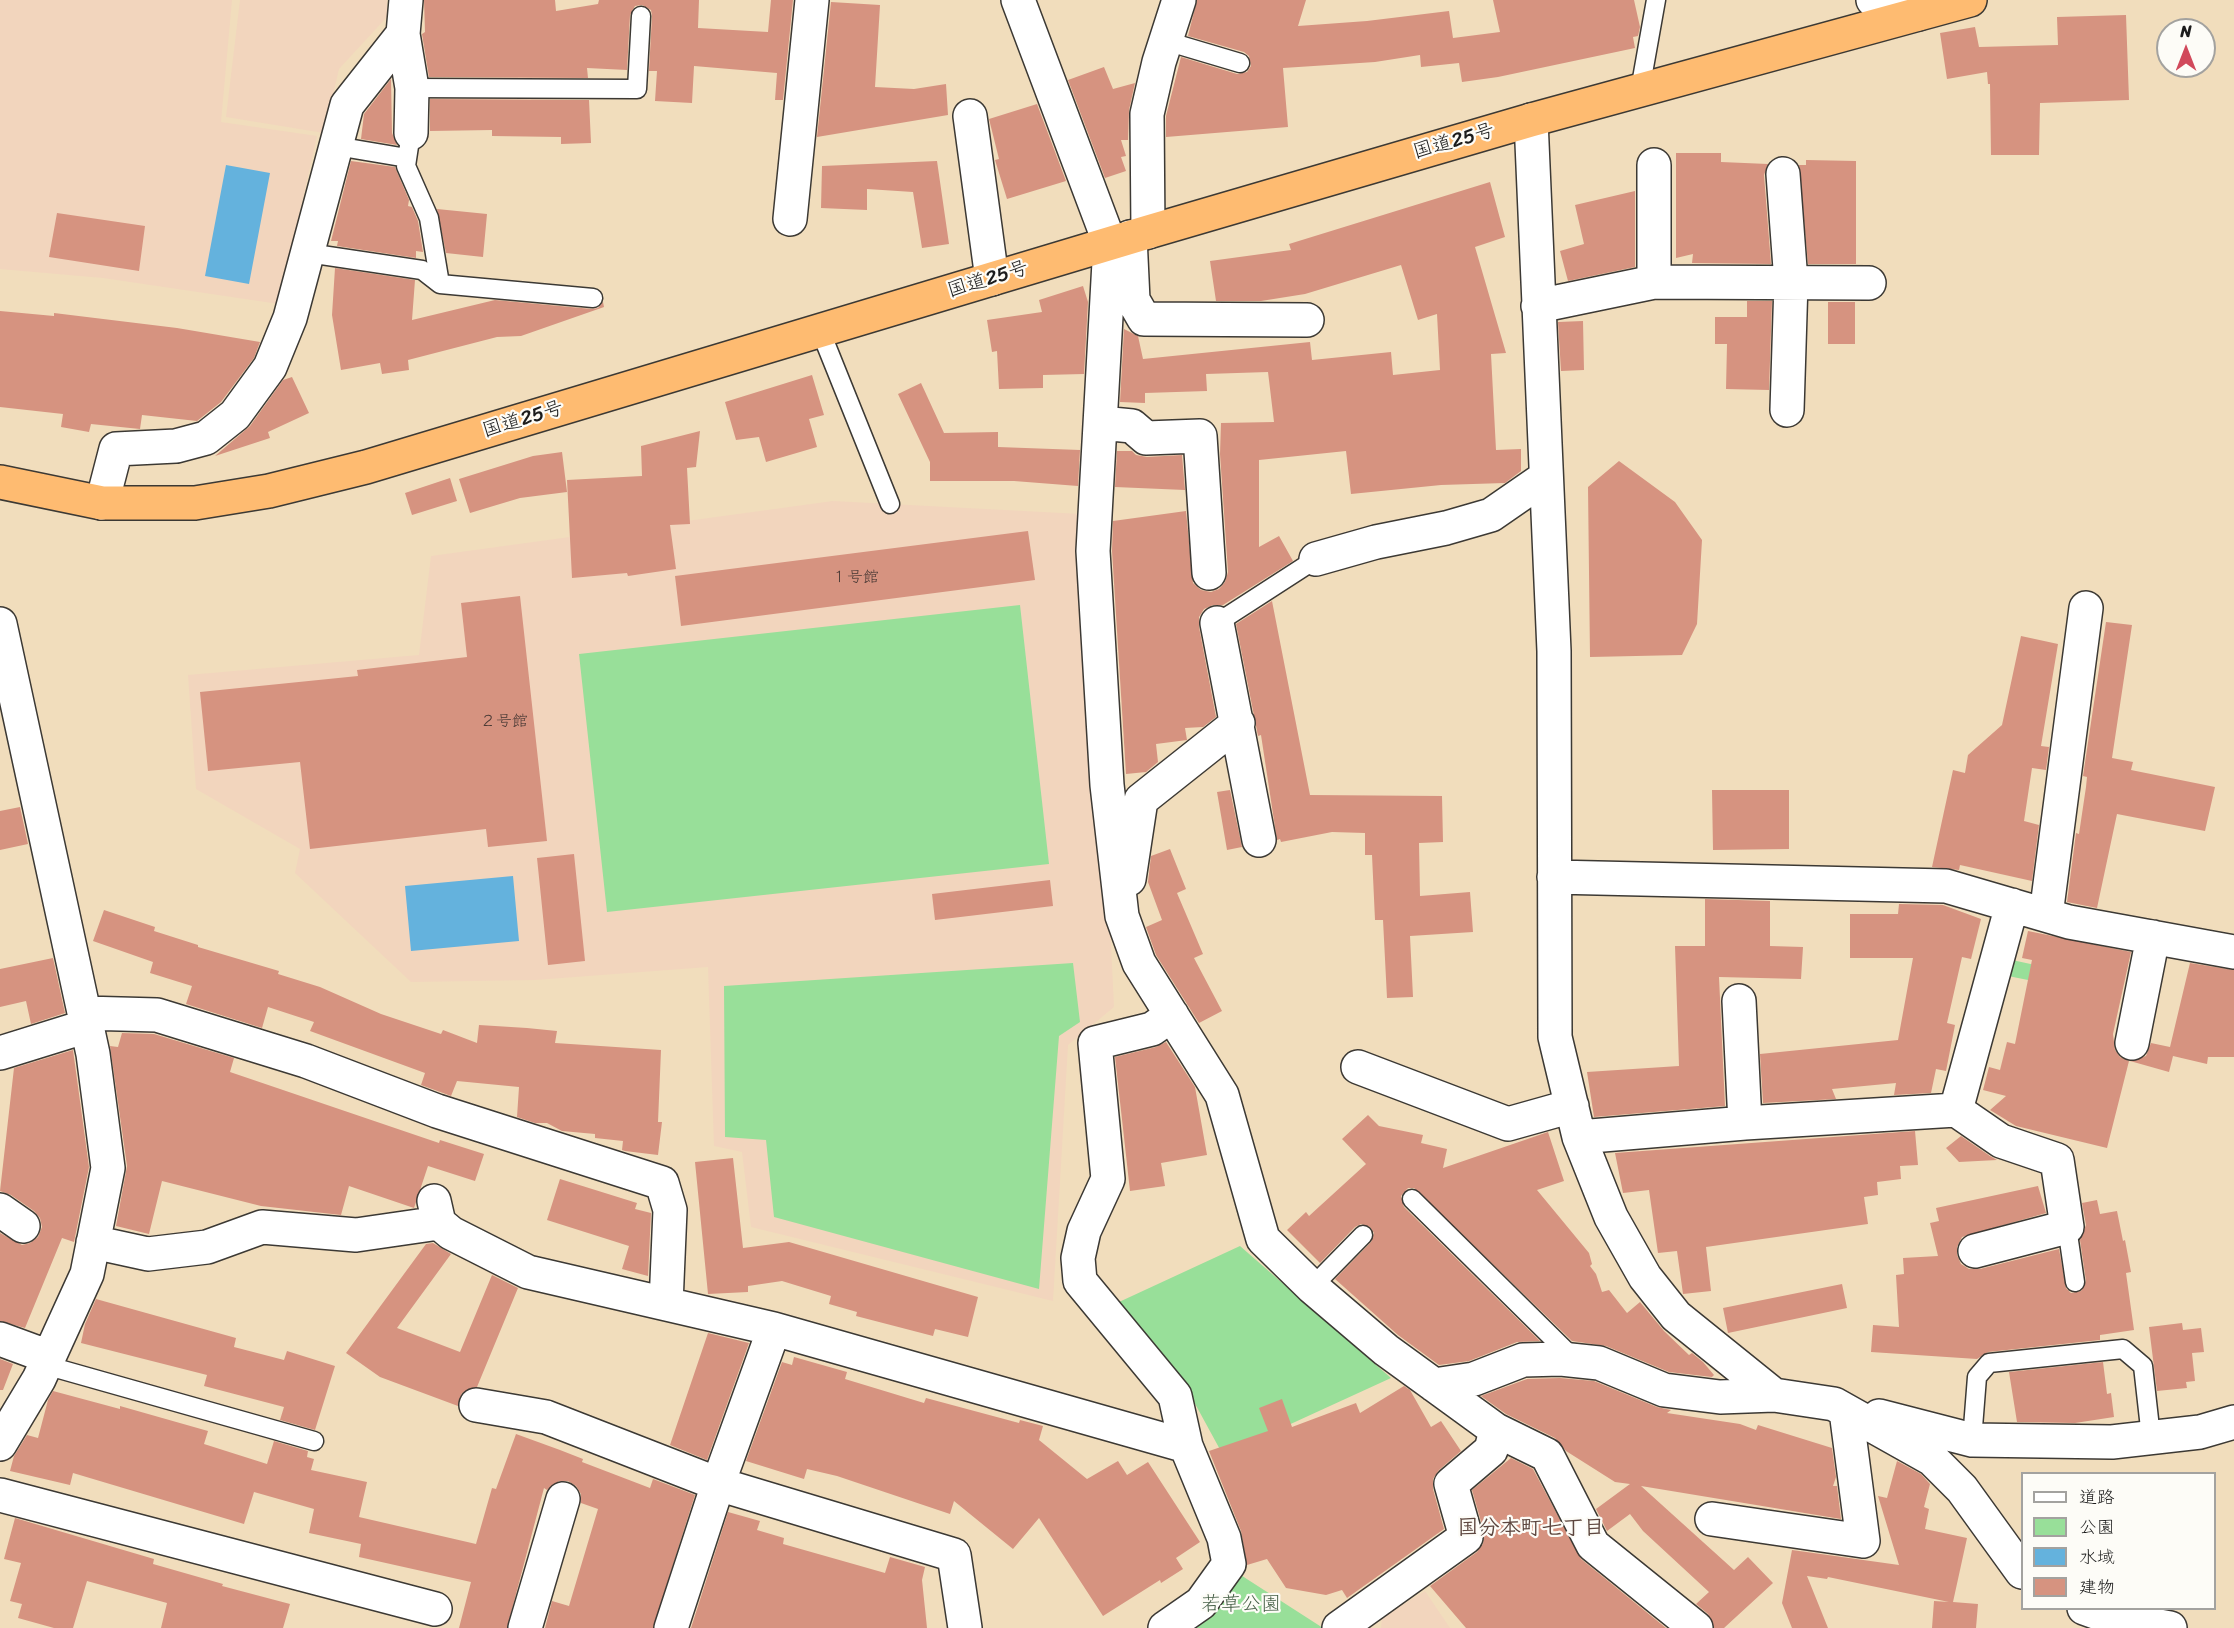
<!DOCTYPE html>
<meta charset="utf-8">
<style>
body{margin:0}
#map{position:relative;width:2234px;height:1628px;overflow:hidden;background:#f1ddbc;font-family:Sriracha,"Klee One",sans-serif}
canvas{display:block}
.legend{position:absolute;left:2021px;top:1472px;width:195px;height:138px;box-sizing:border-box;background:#fdfcf7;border:2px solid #a3a29f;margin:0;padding:8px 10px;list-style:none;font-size:18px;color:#1c1c1c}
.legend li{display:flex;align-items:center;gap:12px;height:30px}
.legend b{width:30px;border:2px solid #a3a29f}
.north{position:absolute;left:2156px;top:18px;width:60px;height:60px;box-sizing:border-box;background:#fdfcf7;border:2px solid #a3a29f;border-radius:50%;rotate:0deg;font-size:16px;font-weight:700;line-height:24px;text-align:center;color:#1c1c1c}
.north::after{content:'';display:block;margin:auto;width:21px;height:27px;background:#d1495b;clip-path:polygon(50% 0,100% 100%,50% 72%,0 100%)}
</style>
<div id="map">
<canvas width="2234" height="1628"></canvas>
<ul class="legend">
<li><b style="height:8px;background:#fff"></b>道路</li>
<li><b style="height:16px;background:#98df99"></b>公園</li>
<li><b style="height:16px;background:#64b2dd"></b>水域</li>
<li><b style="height:16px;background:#d69380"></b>建物</li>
</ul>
<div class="north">N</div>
</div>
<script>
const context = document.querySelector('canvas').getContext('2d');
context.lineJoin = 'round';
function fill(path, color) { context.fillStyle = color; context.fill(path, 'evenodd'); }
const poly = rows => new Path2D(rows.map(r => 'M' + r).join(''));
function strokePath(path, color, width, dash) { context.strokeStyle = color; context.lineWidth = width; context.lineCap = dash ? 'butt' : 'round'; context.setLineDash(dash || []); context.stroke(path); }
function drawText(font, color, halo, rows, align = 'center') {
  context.font = font + ' Sriracha,"Klee One",sans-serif'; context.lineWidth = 4.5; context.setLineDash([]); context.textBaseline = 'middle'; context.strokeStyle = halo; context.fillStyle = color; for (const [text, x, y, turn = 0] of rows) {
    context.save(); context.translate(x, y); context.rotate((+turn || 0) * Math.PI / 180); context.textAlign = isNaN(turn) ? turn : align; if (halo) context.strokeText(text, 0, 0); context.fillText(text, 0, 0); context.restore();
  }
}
const built = poly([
 [0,0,232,0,221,122,317,136,279,304,103,278,0,269],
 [240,0,387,0,387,17,339,69,324,133,226,117],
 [833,501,1081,514,1109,903,1114,1007,1068,1045,1053,1301,751,1227,742,1152,714,1146,708,967,535,980,411,982,295,873,300,849,196,789,188,675,419,655,431,556],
 [1425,1591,1450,1628,1381,1628,1382,1618]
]);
const green = poly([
 [1020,605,1049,864,607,912,579,654],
 [2012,960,2077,974,2073,989,2008,976],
 [1073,963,1080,1022,1059,1036,1039,1289,774,1217,766,1140,725,1137,724,986],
 [1240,1246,1391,1378,1223,1455,1193,1400,1119,1302],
 [1236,1572,1323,1628,1183,1628]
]);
const water = poly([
 [226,165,270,173,249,284,205,276],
 [513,876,519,941,411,951,405,886]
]);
const building = poly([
 [424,0,555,0,556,11,598,4,599,0,699,0,698,28,768,32,771,0,793,0,783,100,775,100,777,73,694,66,692,103,655,101,657,71,649,71,652,16,651,10,642,5,635,6,630,15,627,70,587,68,588,78,429,77,422,34,425,32],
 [1197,0,1306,0,1298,26,1367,21,1449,11,1453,38,1500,32,1493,0,1634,0,1640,27,1638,36,1633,37,1635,48,1498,77,1462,82,1459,63,1421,67,1420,55,1375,62,1283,68,1288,127,1166,137,1166,116,1181,57,1237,74,1247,72,1251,66,1249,56,1244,52,1188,36],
 [831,2,880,5,875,87,914,89,946,84,948,115,817,137],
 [2126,15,2129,100,2040,103,2039,155,1991,155,1990,84,1988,84,1987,72,1947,79,1940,33,1975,27,1979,47,2058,45,2057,17],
 [1104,67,1113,89,1135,83,1129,110,1128,140,1121,140,1126,156,1121,157,1126,171,1105,178,1068,80],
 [391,79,392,133,397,145,361,139,364,114],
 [430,99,589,100,591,143,561,144,561,137,492,136,492,130,430,131],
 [1037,104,1066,181,1007,199,995,160,999,159,989,119],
 [1676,153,1721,153,1721,162,1768,164,1764,175,1771,264,1692,263,1693,254,1676,258],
 [1806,160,1856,161,1856,264,1808,264,1799,165,1806,165],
 [351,161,395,167,409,200,408,206,412,207,418,221,423,252,416,251,416,258,337,246,338,241,331,241],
 [937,161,949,244,922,248,913,192,867,189,867,210,821,208,822,166],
 [1490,182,1505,237,1475,247,1506,353,1491,354,1496,450,1521,449,1521,471,1505,483,1441,485,1351,494,1346,451,1259,460,1259,547,1279,536,1293,561,1223,605,1213,605,1204,609,1199,617,1199,627,1216,717,1203,727,1185,728,1187,740,1156,744,1158,762,1146,772,1126,774,1112,551,1113,521,1186,511,1193,583,1201,590,1211,592,1219,589,1225,582,1228,572,1220,454,1221,423,1274,422,1268,372,1206,374,1207,391,1145,393,1145,403,1120,402,1124,329,1138,336,1143,359,1310,342,1312,360,1391,352,1393,375,1440,370,1437,314,1418,320,1401,265,1305,294,1261,301,1216,301,1210,261,1291,250,1289,244],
 [1635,191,1635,267,1568,281,1560,251,1584,244,1575,205],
 [437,209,487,214,483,257,446,253],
 [57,213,145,226,139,271,49,257],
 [335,268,415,280,412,320,495,300,592,309,598,308,603,302,604,307,521,336,497,337,408,360,409,370,382,374,380,363,341,370,332,315],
 [1083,286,1088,302,1084,374,1043,375,1043,388,999,389,997,351,992,352,987,320,1042,312,1039,300],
 [1747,301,1772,301,1769,390,1726,389,1727,344,1715,344,1715,317,1747,317],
 [1828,302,1855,302,1855,344,1828,344],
 [0,311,54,316,54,313,177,328,260,342,254,358,221,402,197,421,142,415,140,429,91,424,89,432,61,427,63,414,0,407],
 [1583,321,1584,370,1561,371,1558,322],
 [812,375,824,415,809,419,817,447,766,462,759,437,736,440,725,402],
 [292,377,309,413,268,432,270,438,215,456,250,426,283,380],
 [921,383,944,433,998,432,998,447,1080,450,1078,486,1014,481,930,481,930,462,898,394],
 [700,431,696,467,687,468,690,524,670,525,676,569,628,576,627,573,572,578,567,480,642,476,641,446],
 [1117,451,1132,451,1136,455,1147,457,1182,455,1185,490,1115,487],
 [562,452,567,492,520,498,470,513,459,479,533,456],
 [1619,461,1675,502,1702,540,1697,624,1682,655,1590,657,1588,487],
 [450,478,457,501,412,515,405,493],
 [1028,531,1035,580,681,626,675,576],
 [520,596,547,841,488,847,486,829,310,849,300,762,208,771,200,692,358,676,357,670,467,657,461,603],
 [1272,601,1310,795,1442,796,1443,842,1419,843,1420,896,1470,892,1473,932,1410,936,1413,997,1387,998,1383,920,1375,920,1372,855,1365,855,1365,833,1332,832,1281,842,1280,839,1277,840,1261,735,1258,736,1236,624],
 [2106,622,2132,625,2112,758,2133,762,2131,770,2215,787,2205,831,2117,814,2097,908,2067,902,2076,833,2079,834,2086,787,2087,777,2083,776],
 [2021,636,2058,644,2041,746,2049,747,2046,770,2032,768,2024,821,2039,825,2032,881,1960,865,1959,870,1932,867,1953,770,1965,773,1968,755,2002,725],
 [1230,790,1242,847,1227,850,1217,792],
 [1712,790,1789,790,1789,849,1713,850],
 [20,807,28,844,0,850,0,811],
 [1170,849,1186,889,1177,893,1203,954,1194,958,1222,1011,1199,1023,1156,955,1146,927,1162,920,1148,882,1151,856],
 [574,854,585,961,548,965,537,858],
 [1050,880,1053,906,935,920,932,894],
 [1705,899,1770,901,1770,946,1803,947,1801,979,1719,977,1725,1106,1594,1117,1587,1072,1679,1066,1675,946,1705,946],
 [1899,904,1943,905,1981,919,1971,959,1962,957,1947,1023,1955,1025,1946,1071,1936,1069,1931,1093,1894,1095,1896,1083,1832,1089,1836,1099,1763,1103,1760,1054,1898,1040,1913,958,1850,958,1850,914,1898,914],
 [104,910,155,927,154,931,198,945,198,947,279,971,278,974,320,987,381,1014,441,1034,443,1030,477,1043,479,1025,527,1028,557,1031,555,1043,661,1050,658,1122,662,1122,658,1155,625,1151,622,1150,623,1141,595,1138,595,1134,562,1131,547,1123,535,1123,517,1117,519,1087,457,1081,451,1096,443,1093,421,1085,425,1073,310,1031,314,1022,268,1007,262,1028,186,1004,192,986,150,973,153,962,93,941],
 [2028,931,2131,952,2113,1034,2115,1050,2120,1057,2129,1061,2107,1148,2016,1126,1990,1110,2006,1096,1983,1090,1989,1067,2000,1070,2007,1042,2015,1044,2032,960,2022,958],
 [53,958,65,1013,31,1024,26,1001,0,1007,0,969],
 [2190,963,2234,970,2234,1057,2208,1057,2207,1064,2173,1056,2169,1072,2130,1061,2146,1056,2151,1043,2170,1047],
 [122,1033,154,1034,234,1058,230,1072,439,1143,440,1140,484,1154,475,1181,428,1166,414,1208,349,1186,341,1215,261,1206,162,1181,149,1234,116,1226,127,1166,110,1046,118,1047],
 [1166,1042,1195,1087,1207,1155,1161,1163,1165,1186,1130,1191,1115,1057,1156,1047],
 [73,1050,89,1167,74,1242,62,1238,25,1328,0,1321,0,1233,22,1245,30,1243,38,1237,42,1227,40,1218,34,1211,11,1195,0,1191,14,1068],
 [1368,1115,1379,1126,1423,1135,1421,1143,1447,1149,1443,1168,1548,1132,1564,1181,1537,1190,1589,1253,1592,1264,1590,1266,1596,1274,1602,1292,1609,1290,1627,1313,1640,1302,1664,1331,1689,1355,1692,1353,1703,1362,1714,1375,1712,1377,1669,1372,1606,1346,1572,1341,1414,1188,1408,1188,1401,1196,1404,1207,1540,1341,1517,1342,1469,1361,1439,1365,1398,1335,1335,1279,1371,1242,1374,1233,1370,1227,1361,1224,1355,1227,1320,1263,1287,1230,1306,1212,1309,1216,1366,1164,1342,1139],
 [1915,1131,1918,1165,1900,1166,1901,1179,1877,1182,1878,1195,1864,1197,1868,1224,1706,1247,1711,1291,1683,1294,1677,1251,1658,1253,1649,1190,1623,1193,1615,1153],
 [1961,1136,1990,1156,1997,1160,1959,1162,1946,1148],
 [733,1158,743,1248,789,1242,978,1297,968,1337,935,1329,933,1336,856,1316,857,1312,829,1304,831,1296,782,1281,748,1286,748,1292,708,1294,695,1162],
 [560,1179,637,1203,635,1209,651,1213,648,1276,622,1269,629,1246,547,1220],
 [2038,1186,2046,1213,1962,1237,1957,1247,1957,1255,1961,1264,1969,1269,1980,1269,2059,1249,2066,1288,2071,1293,2081,1291,2086,1281,2080,1240,2086,1225,2082,1203,2097,1200,2100,1214,2117,1211,2123,1241,2125,1240,2131,1272,2126,1273,2134,1330,2100,1335,2100,1340,1988,1352,1977,1359,1871,1352,1873,1325,1899,1327,1896,1275,1904,1274,1903,1258,1938,1256,1930,1223,1939,1221,1936,1208],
 [433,1243,451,1254,397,1328,460,1352,492,1275,518,1288,477,1387,462,1393,458,1406,380,1377,346,1353,426,1244],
 [1842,1284,1847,1308,1728,1333,1723,1308],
 [96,1299,236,1338,234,1347,284,1360,287,1351,335,1366,315,1430,280,1420,284,1407,204,1386,207,1375,81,1343,85,1324],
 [2182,1323,2183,1330,2201,1328,2204,1352,2192,1353,2195,1381,2186,1382,2187,1388,2157,1391,2149,1327],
 [708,1333,749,1343,707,1460,670,1445],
 [794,1357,847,1372,845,1379,924,1403,926,1398,1019,1423,1020,1420,1043,1426,1039,1440,1087,1479,1118,1461,1127,1475,1148,1462,1200,1542,1176,1558,1183,1569,1161,1583,1160,1580,1103,1616,1039,1518,1013,1549,954,1501,950,1514,837,1476,807,1469,804,1479,746,1461,782,1362,792,1365],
 [0,1359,13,1364,3,1390,0,1390],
 [2103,1362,2107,1394,2111,1393,2114,1417,2075,1423,2017,1422,2009,1372],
 [1560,1378,1594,1381,1657,1407,1671,1410,1667,1413,1740,1424,1756,1430,1758,1425,1832,1448,1836,1477,1833,1486,1837,1486,1841,1519,1641,1486,1734,1570,1748,1557,1773,1583,1724,1628,1714,1628,1708,1614,1696,1604,1709,1592,1643,1531,1630,1514,1607,1531,1596,1509,1630,1484,1615,1482,1566,1451,1555,1438,1506,1414,1481,1396,1527,1379],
 [1404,1386,1410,1390,1431,1427,1441,1421,1461,1451,1439,1470,1433,1479,1433,1489,1444,1529,1347,1598,1342,1590,1326,1595,1286,1588,1267,1559,1247,1565,1241,1531,1209,1451,1268,1431,1259,1408,1282,1399,1292,1427,1356,1403,1360,1413],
 [53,1391,120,1409,120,1406,208,1431,204,1444,267,1464,274,1441,308,1451,307,1457,314,1459,311,1470,367,1482,359,1517,476,1544,492,1488,496,1489,516,1434,560,1450,583,1459,582,1462,650,1488,653,1479,695,1495,653,1628,545,1628,552,1601,569,1606,598,1509,581,1503,581,1494,576,1486,568,1481,559,1481,547,1490,544,1488,507,1628,459,1628,471,1582,359,1557,361,1544,309,1533,314,1509,254,1492,244,1524,73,1473,70,1485,10,1471,14,1456,27,1435,38,1438,48,1400],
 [1511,1458,1533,1469,1581,1559,1666,1628,1466,1628,1430,1586,1477,1552,1483,1544,1484,1532,1472,1490],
 [1897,1461,1921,1474,1930,1484,1924,1507,1929,1509,1925,1529,1967,1538,1953,1602,1978,1604,1976,1628,1932,1628,1934,1601,1949,1602,1828,1577,1827,1579,1807,1576,1828,1628,1792,1628,1782,1603,1792,1550,1899,1565,1878,1496,1887,1498],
 [728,1512,760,1521,757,1530,784,1538,783,1544,857,1565,885,1573,890,1557,925,1567,922,1580,927,1628,691,1628],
 [15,1518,154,1559,153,1564,223,1584,222,1586,290,1604,283,1628,161,1628,167,1603,87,1581,73,1628,54,1628,18,1618,22,1604,10,1601,21,1563,4,1559]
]);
const service = poly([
 [1166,41,1240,63],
 [412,88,637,89,641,16],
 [1640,90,1656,0],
 [411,133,406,166,429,218,440,284],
 [336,146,407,158],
 [308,253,422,270,440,284,593,298],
 [820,330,890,504],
 [1217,623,1316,559],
 [1412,1199,1575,1360],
 [2067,1227,2075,1282],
 [1312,1287,1363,1235],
 [45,1365,314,1441],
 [1972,1440,1977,1377,1989,1363,2123,1349,2143,1366,2151,1437]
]);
const minor = poly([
 [1018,0,1110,244,1093,551,1107,785,1122,916,1139,963,1222,1095,1263,1239,1312,1287,1386,1350,1496,1430,1547,1455,1593,1545,1696,1628],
 [1873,0,1918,14],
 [403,34,412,88,411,133],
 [970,116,992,279],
 [1531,120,1554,651,1555,1037,1579,1137,1611,1217,1645,1277,1676,1316,1774,1395,1834,1404,1932,1459,1962,1489,2022,1572],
 [1654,165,1654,282],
 [1783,174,1791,282,1787,410],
 [790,219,812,0],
 [1148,232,1147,114,1159,62,1179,0],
 [1130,237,1133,300,1144,319,1307,320],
 [1538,306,1654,282,1869,283],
 [1101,423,1132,426,1146,438,1200,436,1209,573],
 [102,503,116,449,176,446,206,438,235,415,270,367,290,318,347,105,403,34,406,0],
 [1316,559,1376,542,1446,528,1491,515,1546,477],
 [1217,623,1259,840],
 [0,624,93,1054,108,1168,87,1274,39,1379,0,1444],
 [1554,877,1946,886,2069,922,2234,952],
 [1129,879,1141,800,1238,723],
 [2046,915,2086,608],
 [1739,1001,1745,1123],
 [84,1013,157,1015,306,1061,437,1111,662,1183,670,1210,666,1304],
 [1172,1015,1152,1029,1095,1043,1108,1179,1084,1231,1078,1258,1080,1281,1175,1396,1186,1446],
 [2132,1043,2153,937],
 [0,1053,87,1026],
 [1358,1067,1508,1124,1572,1106],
 [1956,1110,2001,1141,2057,1160,2067,1227,1975,1251],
 [1579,1137,1745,1123,1956,1110,2012,905],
 [434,1201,439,1223,451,1233,528,1272,774,1329],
 [0,1210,23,1226],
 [93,1242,148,1254,207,1247,262,1227,356,1235,439,1223],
 [0,1339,49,1357],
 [1434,1385,1474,1379,1523,1360,1561,1359,1599,1363,1664,1390,1720,1397,1774,1395],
 [476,1405,546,1417,718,1484,954,1555,965,1628],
 [1879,1416,1972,1440,2112,1442,2200,1432,2234,1422],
 [0,1495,435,1609],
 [1712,1519,1863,1541,1846,1411],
 [2084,1608,2109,1617,2170,1628],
 [525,1628,563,1499],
 [671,1628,718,1484,774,1329,1186,1446,1224,1538,1229,1564,1201,1603,1165,1628],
 [1339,1628,1466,1537,1451,1484,1491,1450,1496,1430]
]);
const trunk = poly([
 [0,482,102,503,195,503,269,491,366,467,1148,232,1531,120,1970,0]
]);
const numberNames = [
 ["１号館",855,578],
 ["２号館",504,722]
];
const streetNames = [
 ["国道25号",1454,142,-16],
 ["国道25号",988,280,-17],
 ["国道25号",523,420,-17]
];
const parkNames = [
 ["若草公園",1241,1605]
];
const neighbourhoodNames = [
 ["国分本町七丁目",1531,1529]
];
fill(built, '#f2d5bd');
fill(green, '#98df99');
fill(water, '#64b2dd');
fill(building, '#d69380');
strokePath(service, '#3c3934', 21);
strokePath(minor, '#3c3934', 36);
strokePath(trunk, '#3c3934', 36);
strokePath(service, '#fff', 18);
strokePath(minor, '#fff', 33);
strokePath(trunk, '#febb71', 33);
drawText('16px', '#4a3a35', null, numberNames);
drawText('20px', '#1c1c1c', '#fdfcf7', streetNames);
drawText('20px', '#476048', '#fdfcf7', parkNames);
drawText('bold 21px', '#5d463f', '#fdfcf7', neighbourhoodNames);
</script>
